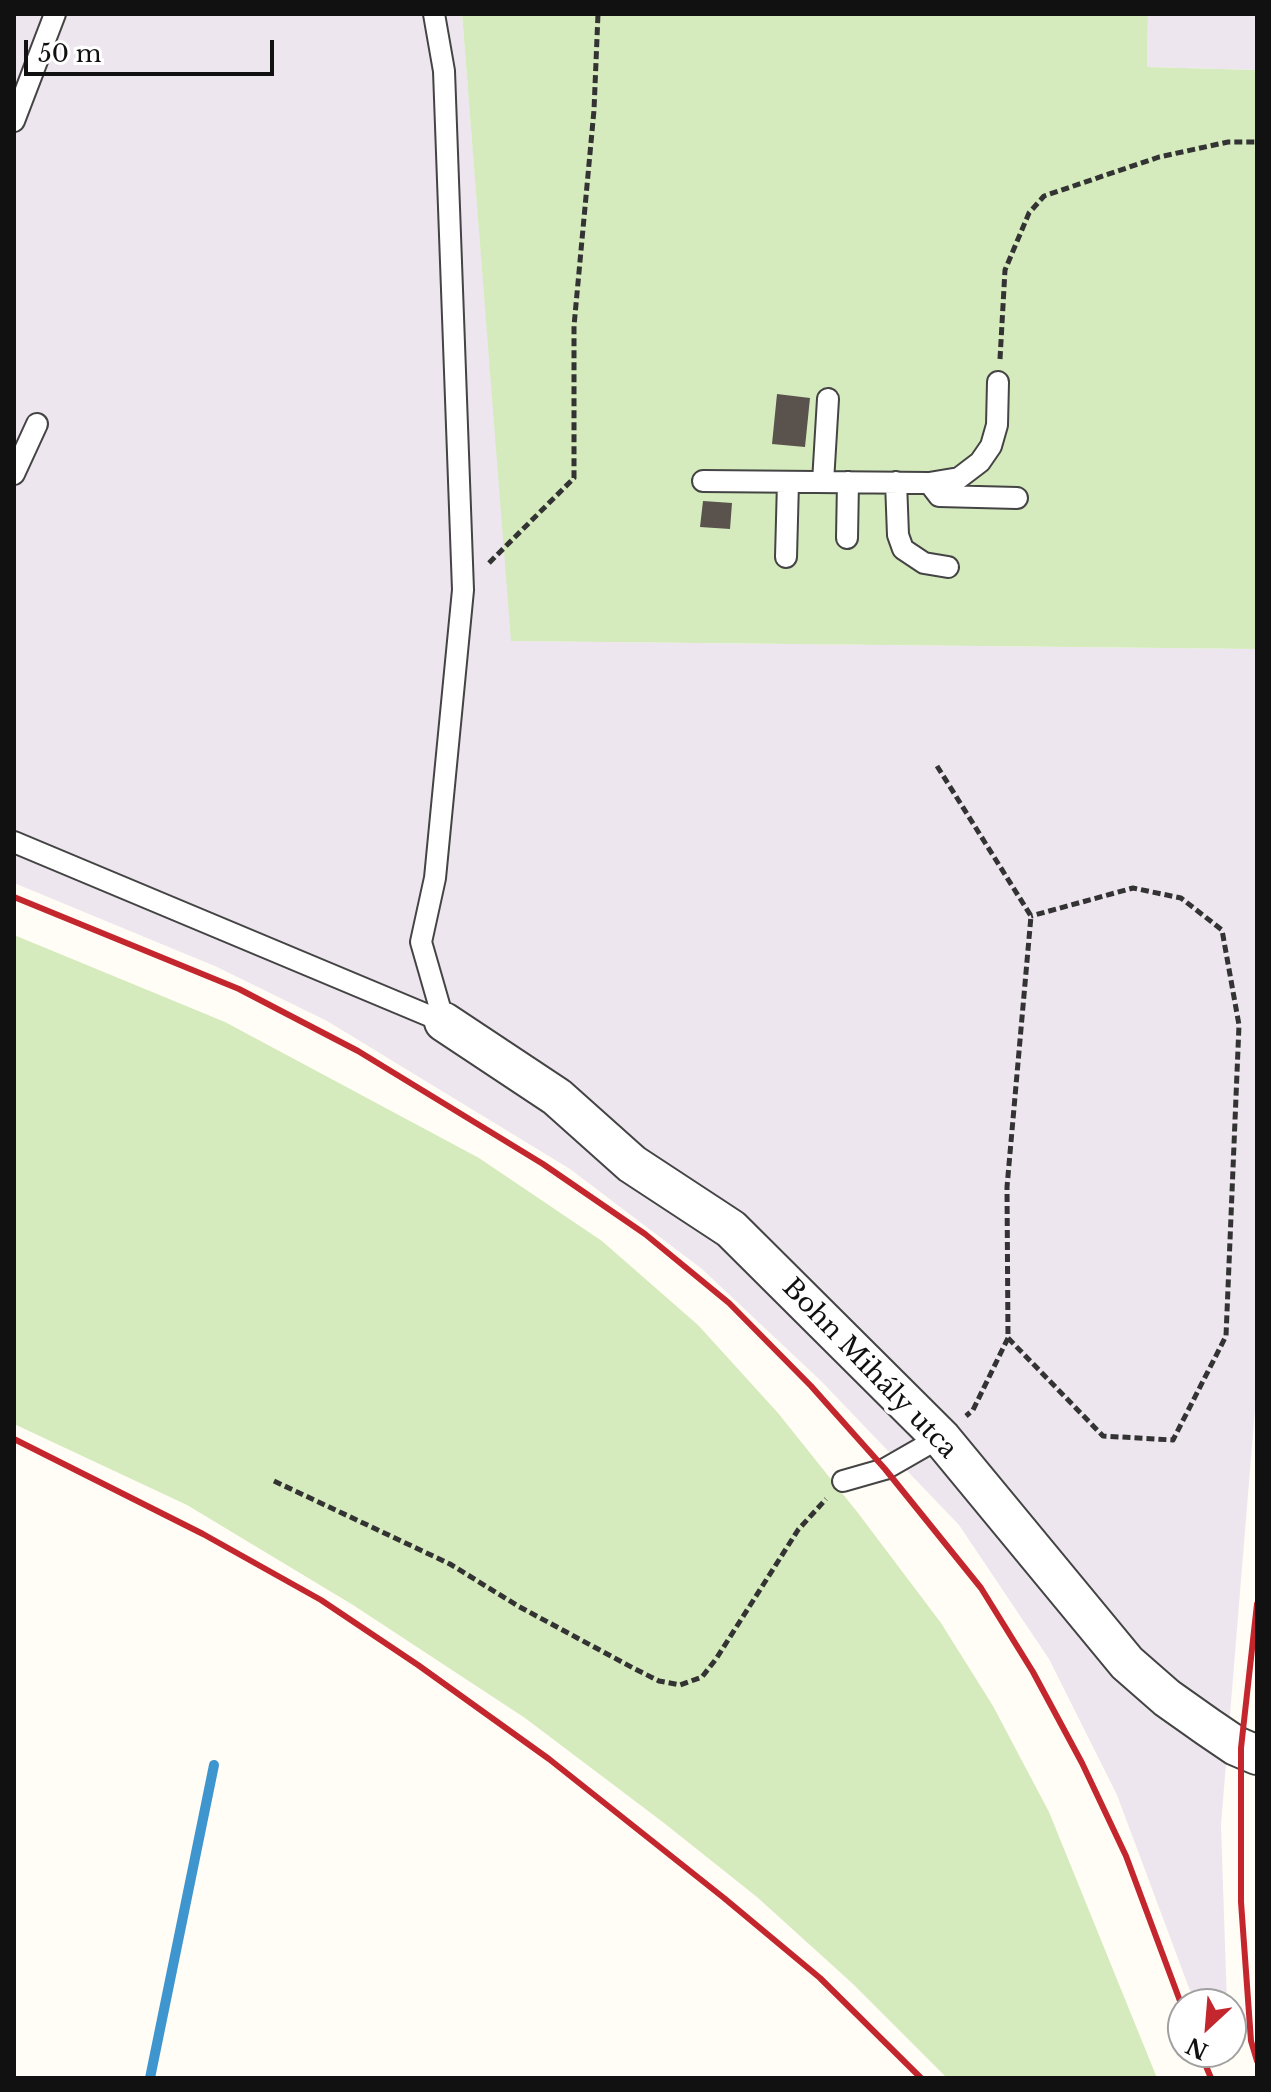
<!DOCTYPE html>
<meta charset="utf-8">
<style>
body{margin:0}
#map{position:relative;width:1271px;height:2092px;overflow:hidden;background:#fffdf5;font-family:"Libre Baskerville",serif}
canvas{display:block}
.frame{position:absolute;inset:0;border:16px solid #111;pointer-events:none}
.north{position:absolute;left:1167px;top:1988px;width:80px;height:80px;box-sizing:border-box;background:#fff;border:2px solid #a0a0a0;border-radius:50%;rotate:206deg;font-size:22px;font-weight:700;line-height:32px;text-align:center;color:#111}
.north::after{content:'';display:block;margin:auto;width:28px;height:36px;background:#c4262e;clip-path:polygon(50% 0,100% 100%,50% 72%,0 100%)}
.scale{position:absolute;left:24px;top:40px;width:250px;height:36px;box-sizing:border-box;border:4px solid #111;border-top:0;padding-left:10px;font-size:24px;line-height:28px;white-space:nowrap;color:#111;-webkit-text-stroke:6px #fff;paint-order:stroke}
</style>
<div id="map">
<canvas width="1271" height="2092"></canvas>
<div class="frame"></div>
<div class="north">N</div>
<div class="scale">50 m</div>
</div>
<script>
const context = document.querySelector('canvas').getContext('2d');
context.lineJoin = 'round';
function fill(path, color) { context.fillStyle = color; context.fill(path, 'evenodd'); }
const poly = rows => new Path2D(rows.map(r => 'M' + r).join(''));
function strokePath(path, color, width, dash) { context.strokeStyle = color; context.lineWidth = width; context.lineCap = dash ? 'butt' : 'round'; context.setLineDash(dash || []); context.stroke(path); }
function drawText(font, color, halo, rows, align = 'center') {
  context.font = font + ' "Libre Baskerville",serif'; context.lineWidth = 8; context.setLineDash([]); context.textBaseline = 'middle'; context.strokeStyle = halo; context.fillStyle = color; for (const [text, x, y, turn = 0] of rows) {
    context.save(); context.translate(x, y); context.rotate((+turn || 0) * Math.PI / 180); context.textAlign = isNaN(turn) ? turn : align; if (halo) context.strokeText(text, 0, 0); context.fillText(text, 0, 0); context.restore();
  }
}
const industrial = poly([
 [14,14,462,14,512,641,1257,649,1257,1384,1221,1825,1227,2004,1195,2004,1117,1795,1049,1659,959,1525,821,1381,702,1269,570,1169,327,1021,217,967,14,883],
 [1148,14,1257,14,1257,70,1147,67]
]);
const green = poly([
 [462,14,1148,14,1147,67,1257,70,1257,649,511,641],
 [14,935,225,1022,479,1158,602,1241,698,1325,778,1413,858,1513,941,1623,993,1706,1049,1812,1157,2078,947,2078,853,1984,757,1897,664,1823,525,1718,353,1605,187,1505,14,1424]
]);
const stream = poly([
 [150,2078,214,1765]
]);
const building = poly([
 [777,394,810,398,805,447,772,444],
 [703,501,732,503,730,529,700,527]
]);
const path = poly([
 [1000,359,1005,270,1029,213,1044,196,1159,157,1228,142,1257,142],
 [489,563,574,478,574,326,594,110,598,14],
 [937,766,1031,916,1007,1187,1008,1338,973,1410,966,1416],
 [1008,1338,1103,1436,1173,1440,1226,1336,1239,1025,1222,930,1181,898,1133,888,1031,916],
 [274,1481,450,1564,518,1606,635,1669,659,1681,680,1685,702,1677,716,1659,798,1530,826,1499]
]);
const lane = poly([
 [434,14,444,71,463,590,435,878,421,942,444,1022],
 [14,121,55,14],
 [14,474,37,424],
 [703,481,929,483,959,478,980,462,991,446,997,425,998,382],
 [823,482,828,399],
 [896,482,898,535,903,549,924,563,948,567],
 [929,483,939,496,1017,498],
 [847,538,848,482],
 [786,557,788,482],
 [14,842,444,1022],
 [843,1481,885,1469,939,1438]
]);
const street = poly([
 [444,1022,557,1097,632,1164,731,1229,942,1439,1127,1663,1167,1698,1208,1727,1236,1746,1257,1755]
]);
const rail = poly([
 [14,897,239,989,358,1051,543,1164,645,1234,729,1303,811,1386,885,1469,981,1588,1033,1672,1082,1763,1126,1856,1183,2009],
 [14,1439,203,1534,321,1600,418,1665,549,1759,724,1898,820,1978,921,2078],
 [1257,1604,1241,1748,1241,1902,1251,2041,1257,2061],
 [1200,2052,1211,2078]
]);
const streetNames = [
 ["Bohn Mihály utca",869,1369,46]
];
fill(industrial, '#eee6ef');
fill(green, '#d5ebbd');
strokePath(stream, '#3f96cf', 10);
fill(building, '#5a524d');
strokePath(lane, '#444', 24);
strokePath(street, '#444', 42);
strokePath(path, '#333', 5, [8, 4]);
strokePath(lane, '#fff', 20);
strokePath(street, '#fff', 38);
strokePath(rail, '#c4262e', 6);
drawText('26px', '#111', '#fff', streetNames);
</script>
